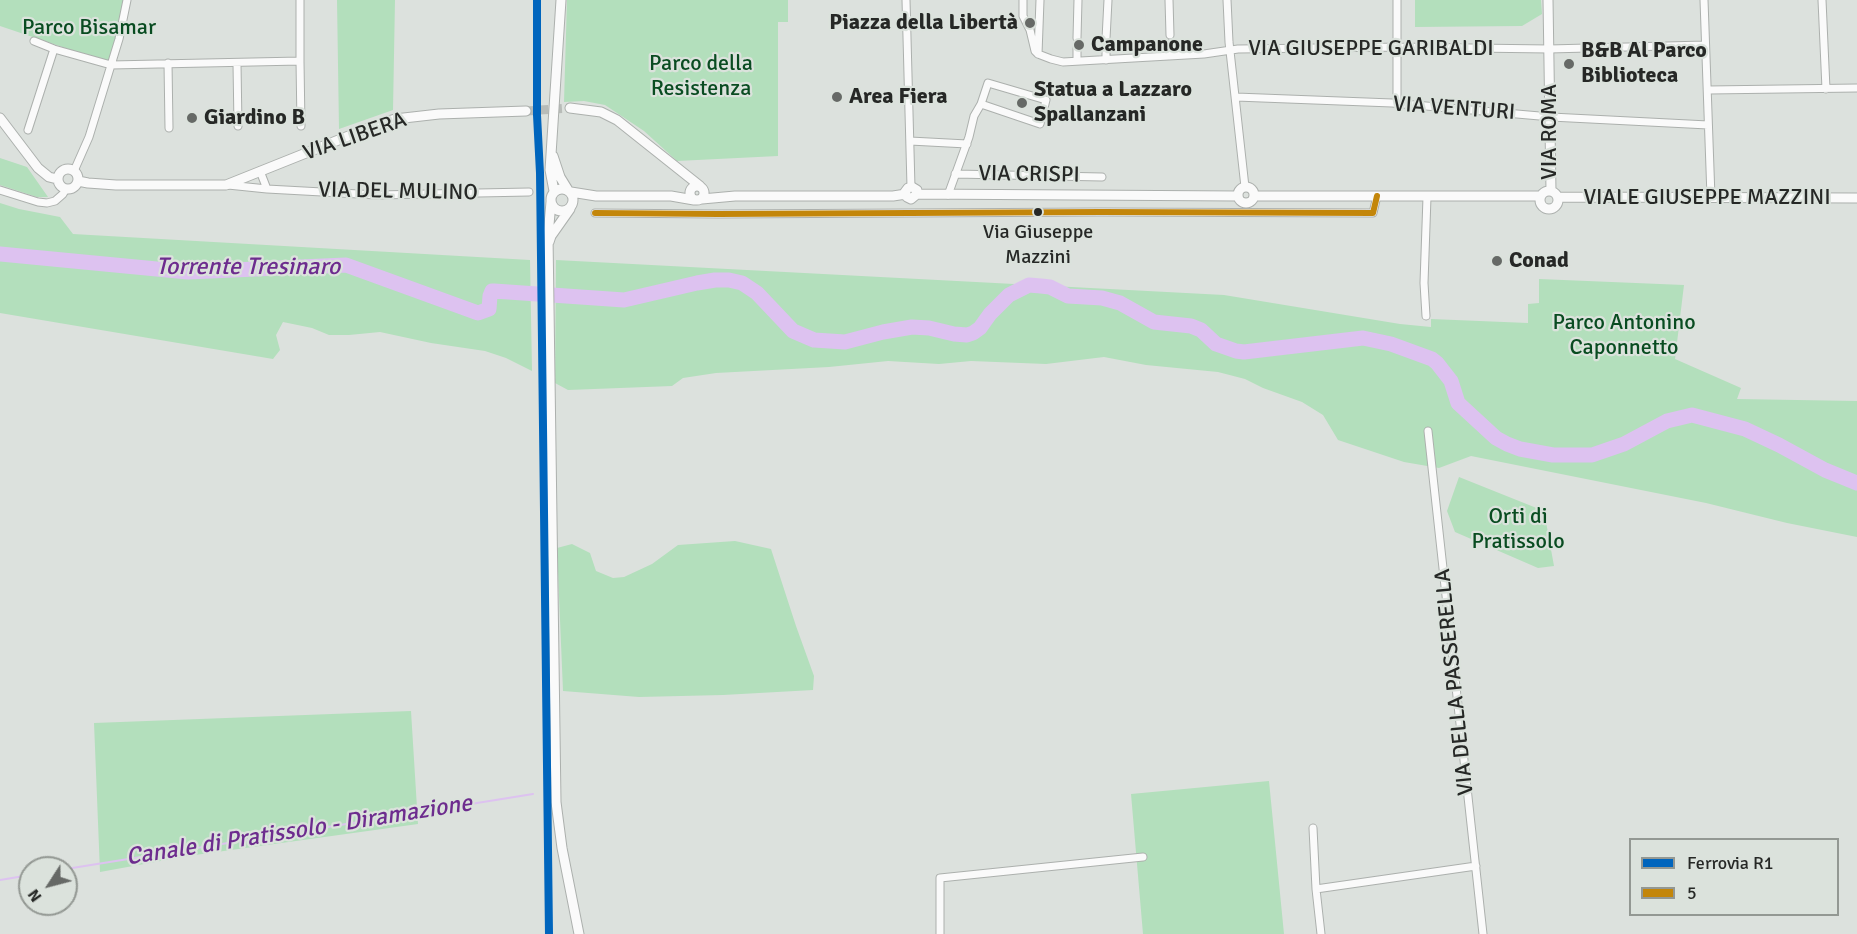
<!DOCTYPE html>
<meta charset="utf-8">
<style>
body{margin:0}
#map{position:relative;width:1857px;height:934px;overflow:hidden;background:#dce1dd;font-family:Signika,sans-serif}
canvas{display:block}
.legend{position:absolute;left:1629px;top:838px;width:210px;height:78px;box-sizing:border-box;background:#dbe2dc;border:2px solid #939893;margin:0;padding:8px 10px;list-style:none;font-size:18px;color:#262826}
.legend li{display:flex;align-items:center;gap:12px;height:30px}
.legend b{width:30px;border:2px solid #939893}
.north{position:absolute;left:18px;top:856px;width:60px;height:60px;box-sizing:border-box;background:#dbe2dc;border:2px solid #939893;border-radius:50%;rotate:234deg;font-size:16px;font-weight:700;line-height:24px;text-align:center;color:#262826}
.north::after{content:'';display:block;margin:auto;width:21px;height:27px;background:#666966;clip-path:polygon(50% 0,100% 100%,50% 72%,0 100%)}
</style>
<div id="map">
<canvas width="1857" height="934"></canvas>
<ul class="legend">
<li><b style="height:8px;background:#0065bd"></b>Ferrovia R1</li>
<li><b style="height:8px;background:#c3860a"></b>5</li>
</ul>
<div class="north">N</div>
</div>
<script>
const context = document.querySelector('canvas').getContext('2d');
context.lineJoin = 'round';
function fill(path, color) { context.fillStyle = color; context.fill(path, 'evenodd'); }
const poly = rows => new Path2D(rows.map(r => 'M' + r).join(''));
function strokePath(path, color, width, dash) { context.strokeStyle = color; context.lineWidth = width; context.lineCap = dash ? 'butt' : 'round'; context.setLineDash(dash || []); context.stroke(path); }
function drawText(font, color, halo, rows, align = 'center') {
  context.font = font + ' Signika,sans-serif'; context.lineWidth = 4.5; context.setLineDash([]); context.textBaseline = 'middle'; context.strokeStyle = halo; context.fillStyle = color; for (const [text, x, y, turn = 0] of rows) {
    context.save(); context.translate(x, y); context.rotate((+turn || 0) * Math.PI / 180); context.textAlign = isNaN(turn) ? turn : align; if (halo) context.strokeText(text, 0, 0); context.fillText(text, 0, 0); context.restore();
  }
}
const green = poly([
 [0,0,124,0,110,63,0,26],
 [337,0,395,0,393,110,339,129],
 [567,0,788,0,788,22,778,22,778,156,677,161,644,131,605,105,584,101,564,102],
 [1415,0,1541,0,1542,14,1522,26,1415,27],
 [0,158,27,167,48,197,37,197,0,185],
 [0,203,19,209,60,217,73,234,530,260,532,371,506,358,485,351,431,343,380,332,349,335,329,335,312,328,283,322,276,335,280,350,273,359,0,313],
 [556,260,1224,295,1400,324,1431,327,1431,319,1528,323,1528,304,1539,303,1539,279,1684,285,1675,359,1741,388,1737,399,1857,401,1857,537,1787,523,1706,503,1471,456,1439,468,1404,462,1338,440,1323,415,1302,402,1263,388,1245,379,1218,372,1146,365,1104,357,1046,364,971,361,939,364,888,361,829,367,716,373,683,378,672,386,568,390,555,383],
 [1459,477,1544,511,1554,566,1538,568,1455,532,1447,511],
 [735,541,771,549,796,626,814,676,813,690,723,695,639,697,563,691,557,548,572,544,590,553,596,571,613,578,624,577,652,564,678,545],
 [411,711,418,824,188,856,100,872,94,723],
 [1269,781,1284,934,1143,934,1131,794]
]);
const stream = poly([
 [66,869,533,794],
 [0,880,30,875]
]);
const river = poly([
 [0,254,188,272,346,265,478,313,489,309,490,296,492,291,494,291,624,300,697,283,715,280,729,280,742,283,757,293,793,331,814,340,845,342,883,332,912,327,929,328,954,334,967,335,973,333,980,328,990,314,1009,295,1029,285,1041,286,1050,287,1068,296,1102,298,1120,303,1154,322,1191,326,1201,330,1216,344,1236,351,1244,352,1363,338,1391,344,1432,359,1437,363,1451,381,1458,403,1496,438,1507,444,1520,449,1553,455,1592,455,1624,444,1667,421,1692,415,1745,429,1779,445,1825,470,1857,483]
]);
const secondaryTunnel = poly([
 [526,111,570,108]
]);
const street = poly([
 [906,0,911,187],
 [1023,0,1023,16,1030,30,1035,51,1038,54],
 [1169,0,1170,35],
 [1227,0,1229,42,1245,187],
 [1704,0,1711,197],
 [1822,0,1826,89],
 [1077,38,1078,0],
 [1106,39,1108,0],
 [34,41,54,49,111,65,300,61,300,0],
 [1171,43,1171,56],
 [1077,48,1077,61],
 [1106,49,1106,60],
 [1038,54,1051,59,1063,62,1204,54,1238,49,1396,47,1549,49,1705,45],
 [1038,54,1040,0],
 [300,61,301,126],
 [168,63,169,128],
 [237,64,238,126],
 [1709,90,1857,88],
 [1236,97,1392,103,1551,117,1708,125],
 [1397,104,1397,0],
 [28,130,54,49],
 [910,141,967,144],
 [74,171,89,137,119,39,127,0],
 [955,174,1102,177],
 [228,185,267,189,260,171],
 [267,189,377,195,529,192],
 [0,190,38,202,47,203,55,201,63,194,66,189],
 [948,195,969,137,974,116,981,104,988,83,1046,100,1040,124,981,104],
 [595,213,718,214,1101,212,1373,213,1377,196],
 [1426,316,1424,283,1427,197],
 [1428,431,1483,934],
 [1313,828,1316,889,1321,934],
 [1316,889,1476,866],
 [940,934,940,878,1143,857]
]);
const secondary = poly([
 [1548,0,1551,191],
 [570,108,601,112,617,120,700,186],
 [0,118,38,168,49,177,57,179],
 [553,156,560,177,568,190],
 '58 179a10 10 0 1 1 20 0a10 10 0 1 1-20 0Z',
 [78,181,88,183,116,185,226,185,376,125,395,119,439,114,526,111],
 '690 193a7 7 0 1 1 14 0a7 7 0 1 1-14 0Z',
 '1238 195a8 8 0 1 1 16 0a8 8 0 1 1-16 0Z',
 '551 200a11 11 0 1 1 22 0a11 11 0 1 1-22 0Z',
 [554,191,550,170,561,0],
 '1540 200a9 9 0 1 1 18 0a9 9 0 1 1-18 0Z',
 [571,192,596,196,671,196,694,200],
 [917,194,917,190,912,187,908,188,905,192,907,197,911,199,917,194,1238,196],
 [1254,196,1541,196],
 [1558,197,1857,198],
 [702,199,735,196,893,196,906,194],
 [551,202,548,236,556,802,562,848,579,934],
 [549,242,551,236,570,209]
]);
const bus1 = poly([
 [595,213,718,214,1101,212,1373,213,1377,196]
]);
const rail1 = poly([
 [537,0,537,115,540,173,549,934]
]);
const markers = [
 [1030,23,6,"#666966"],
 [1079,45,6,"#666966"],
 [1569,64,6,"#666966"],
 [837,97,6,"#666966"],
 [1022,103,6,"#666966"],
 [192,118,6,"#666966"],
 [1038,212,5,"#262826"],
 [1497,261,6,"#666966"]
];
const busNames = [
 ["Via Giuseppe",1038,233],
 ["Mazzini",1038,258]
];
const poiNames = [
 ["Piazza della Libertà",1018,23,"right"],
 ["Campanone",1091,45],
 ["B&B Al Parco",1581,51],
 ["Biblioteca",1581,76],
 ["Statua a Lazzaro",1034,90],
 ["Spallanzani",1034,115],
 ["Area Fiera",849,97],
 ["Giardino B",204,118],
 ["Conad",1509,261]
];
const parkNames = [
 ["Parco Bisamar",89,28],
 ["Parco della",701,64],
 ["Resistenza",701,89],
 ["Parco Antonino",1624,323],
 ["Caponnetto",1624,348],
 ["Orti di",1518,517],
 ["Pratissolo",1518,542]
];
const streetNames = [
 ["VIA GIUSEPPE GARIBALDI",1371,49],
 ["VIA VENTURI",1454,109,4],
 ["VIA ROMA",1550,132,-90],
 ["VIA LIBERA",355,137,-19],
 ["VIA CRISPI",1029,175,1],
 ["VIA DEL MULINO",398,192,1],
 ["VIALE GIUSEPPE MAZZINI",1707,198],
 ["VIA DELLA PASSERELLA",1455,682,-96]
];
const waterNames = [
 ["Torrente Tresinaro",248,268],
 ["Canale di Pratissolo - Diramazione",299,831,-9]
];
fill(green, '#b3dfbc');
strokePath(stream, '#ddc2f0', 2);
strokePath(river, '#ddc2f0', 15);
strokePath(secondaryTunnel, '#b8bcb8', 9, [9, 4.5]);
strokePath(street, '#acb0ad', 9);
strokePath(secondary, '#acb0ad', 11);
strokePath(street, '#fafafa', 7);
strokePath(secondary, '#fafafa', 9);
strokePath(bus1, '#c3860a', 6);
strokePath(rail1, '#0065bd', 8);
for (const [x, y, r, color] of markers) { const dot = new Path2D(); dot.arc(x, y, r, 0, 2 * Math.PI); context.fillStyle = color; context.fill(dot); strokePath(dot, '#dbe2dc', 2); }
drawText('20px', '#262826', '#dbe2dc', busNames);
drawText('bold 22px', '#262826', '#dbe2dc', poiNames, 'left');
drawText('22px', '#094c21', '#dbe2dc', parkNames);
drawText('22px', '#262826', '#dbe2dc', streetNames);
drawText('italic 24px', '#6d2c8e', '#dbe2dc', waterNames);
</script>
